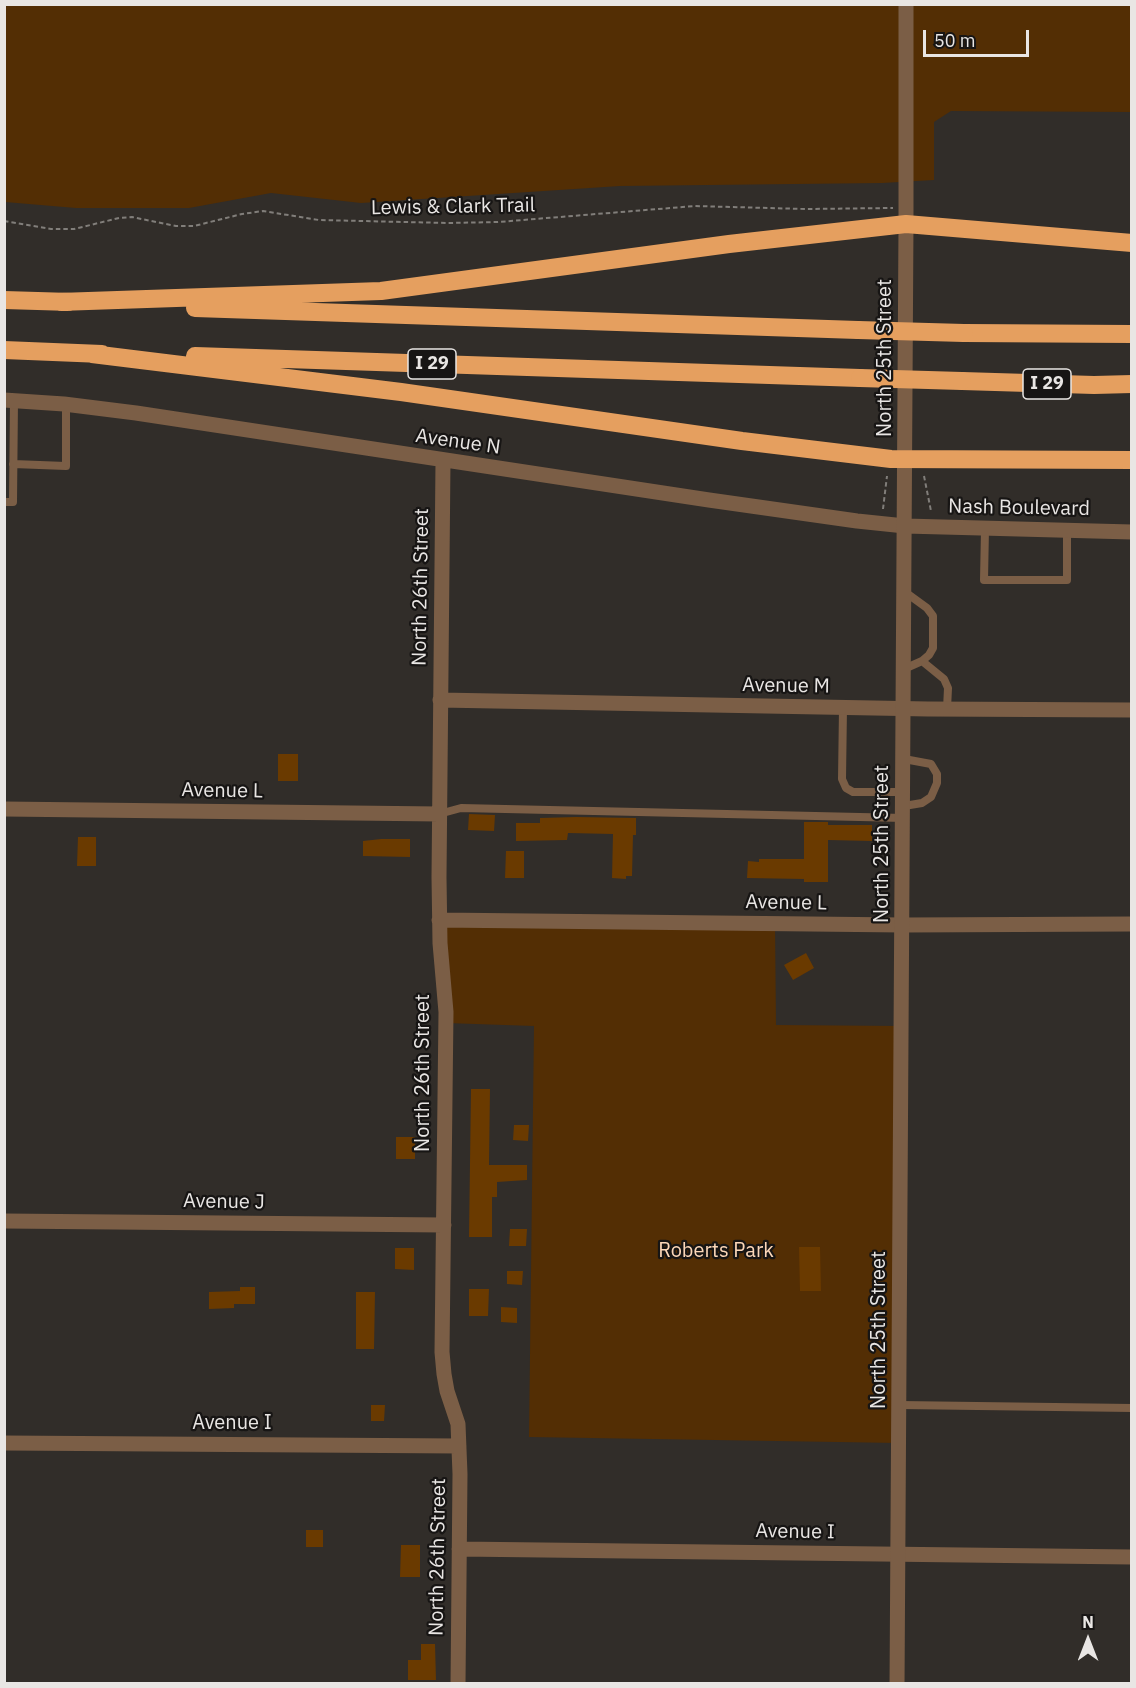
<!DOCTYPE html>
<style>
body{margin:0}
#map{position:relative;width:1136px;height:1688px;overflow:hidden;background:#312d29;font-family:"IBM Plex Sans",sans-serif}
canvas{display:block}
.frame{position:absolute;inset:0;border:6px solid #e9e6e4;pointer-events:none}
.north{position:absolute;left:1058px;top:1610px;width:60px;height:60px;-webkit-text-stroke:4px #171514;paint-order:stroke;rotate:0deg;font-size:16px;font-weight:700;line-height:24px;text-align:center;color:#e9e6e4}
.north::after{content:'';display:block;margin:auto;width:21px;height:27px;background:#e9e6e4;clip-path:polygon(50% 0,100% 100%,50% 72%,0 100%)}
.scale{position:absolute;left:923px;top:30px;width:106px;height:27px;box-sizing:border-box;border:3px solid #e9e6e4;border-top:0;padding-left:8px;font-size:18px;line-height:21px;white-space:nowrap;color:#e9e6e4;-webkit-text-stroke:4px #171514;paint-order:stroke}
</style>
<div id="map">
<canvas width="1136" height="1688"></canvas>
<div class="frame"></div>
<div class="north">N</div>
<div class="scale">50 m</div>
</div>
<script>
const context = document.querySelector('canvas').getContext('2d');
context.lineJoin = 'round';
function fill(path, color) { context.fillStyle = color; context.fill(path, 'evenodd'); }
const poly = rows => new Path2D(rows.map(r => 'M' + r).join(''));
function strokePath(path, color, width, dash) { context.strokeStyle = color; context.lineWidth = width; context.lineCap = dash ? 'butt' : 'round'; context.setLineDash(dash || []); context.stroke(path); }
function drawText(font, color, halo, rows, align = 'center') {
  context.font = font + ' "IBM Plex Sans",sans-serif'; context.lineWidth = 4.5; context.setLineDash([]); context.textBaseline = 'middle'; context.strokeStyle = halo; context.fillStyle = color; for (const [text, x, y, turn = 0] of rows) {
    context.save(); context.translate(x, y); context.rotate((+turn || 0) * Math.PI / 180); context.textAlign = isNaN(turn) ? turn : align; if (halo) context.strokeText(text, 0, 0); context.fillText(text, 0, 0); context.restore();
  }
}
const green = poly([
 [4,5,1131,5,1131,112,951,111,934,122,934,180,882,183,620,186,361,203,271,193,189,208,76,208,5,202],
 [439,920,775,924,776,1025,902,1026,899,1443,529,1437,534,1026,446,1023]
]);
const building = poly([
 [278,754,298,754,298,781,278,781],
 [469,814,495,815,494,831,468,830],
 [576,817,636,818,636,835,633,835,632,876,626,876,626,879,612,878,613,834,568,833,567,840,516,841,516,823,540,823,540,818],
 [804,822,828,822,828,825,872,825,872,841,828,840,828,882,804,882,804,879,747,878,748,861,759,862,759,859,804,859],
 [78,837,96,837,96,866,77,866],
 [381,839,410,839,410,857,363,856,363,841],
 [506,851,524,851,524,878,505,878],
 [806,953,814,968,793,980,784,965],
 [471,1089,490,1089,489,1165,527,1165,527,1180,497,1182,497,1197,492,1197,492,1237,469,1237],
 [514,1125,529,1125,528,1141,513,1140],
 [396,1137,415,1137,415,1159,396,1159],
 [510,1229,527,1229,526,1246,509,1246],
 [799,1247,820,1247,821,1291,800,1291],
 [395,1248,414,1248,414,1270,395,1269],
 [507,1271,523,1271,522,1285,507,1284],
 [240,1287,255,1287,255,1304,234,1304,234,1308,209,1309,209,1292,240,1291],
 [469,1289,489,1289,488,1316,469,1316],
 [356,1292,375,1292,374,1349,356,1349],
 [501,1307,517,1308,517,1323,501,1322],
 [371,1405,385,1405,384,1421,371,1421],
 [306,1530,323,1530,323,1547,306,1547],
 [401,1545,420,1545,420,1577,400,1577],
 [421,1644,435,1644,436,1680,408,1680,408,1660,421,1660]
]);
const path = poly([
 [4,221,51,229,74,229,119,218,132,217,176,226,194,226,242,214,263,211,319,220,447,223,498,222,695,206,805,209,893,208],
 [924,476,931,511],
 [883,509,887,476]
]);
const service = poly([
 [13,464,66,466,66,405],
 [4,502,13,502,14,401],
 [985,529,984,580,1067,580,1067,530],
 [922,661,944,679,948,688,947,709],
 [904,669,922,661,929,655,933,648,933,616,927,608,905,592],
 [843,708,842,779,846,788,853,792,903,792],
 [904,806,922,803,931,797,937,783,937,774,931,764,904,759],
 [439,814,461,808,904,818],
 [900,1405,1132,1408]
]);
const minor = poly([
 [906,224,906,4],
 [4,400,64,404,136,413,709,500,857,521,905,526],
 [443,461,439,877,440,943,446,1012,442,1352,444,1374,447,1391,458,1424,460,1474,458,1684],
 [440,700,928,709,1132,710],
 [4,809,439,814],
 [439,920,903,925,1132,924],
 [4,1221,444,1225],
 [4,1443,459,1446],
 [459,1549,1132,1557]
]);
const tertiary = poly([
 [905,526,1132,532],
 [897,1684,906,224]
]);
const motorway = poly([
 [4,300,71,302],
 [59,302,381,291,729,244,906,224,1132,243],
 [195,308,858,330],
 [964,333,1132,334],
 [4,350,102,354],
 [92,354,401,392,742,441,891,459,1132,460],
 [195,356,860,378],
 [962,381,1094,385,1132,384]
]);
const motorwayBridge = poly([
 [858,330,964,333],
 [860,378,962,381]
]);
const shields = [
 [432,364,48],
 [1047,384,48]
];
const shieldNames = [
 ["I 29",432,364],
 ["I 29",1047,384]
];
const streetNames = [
 ["Lewis & Clark Trail",453,207,-1],
 ["North 25th Street",885,358,-90],
 ["Avenue N",458,442,8],
 ["Nash Boulevard",1019,508,1],
 ["North 26th Street",421,587,-89],
 ["Avenue M",786,686,1],
 ["Avenue L",222,791,1],
 ["North 25th Street",882,844,-90],
 ["Avenue L",786,903,1],
 ["North 26th Street",423,1073,-90],
 ["Avenue J",224,1202,1],
 ["North 25th Street",879,1330,-90],
 ["Avenue I",232,1423],
 ["Avenue I",795,1532,1],
 ["North 26th Street",438,1557,-89]
];
const parkNames = [
 ["Roberts Park",716,1251]
];
fill(green, '#532e04');
fill(building, '#6a3a00');
strokePath(path, '#817e7a', 2, [4.5, 3]);
strokePath(service, '#7b5e46', 8);
strokePath(minor, '#7b5e46', 15);
strokePath(tertiary, '#7b5e46', 15);
strokePath(motorway, '#e59f5f', 18);
strokePath(motorwayBridge, '#e59f5f', 18);
for (const [x, y, w] of shields) { const box = new Path2D(); box.roundRect(x - w / 2, y - 15, w, 30, 4.5); context.fillStyle = '#171514'; context.fill(box); strokePath(box, '#e9e6e4', 1.5); }
drawText('bold 18px', '#e9e6e4', null, shieldNames);
drawText('20px', '#e9e6e4', '#171514', streetNames);
drawText('20px', '#fcd7b8', '#171514', parkNames);
</script>
